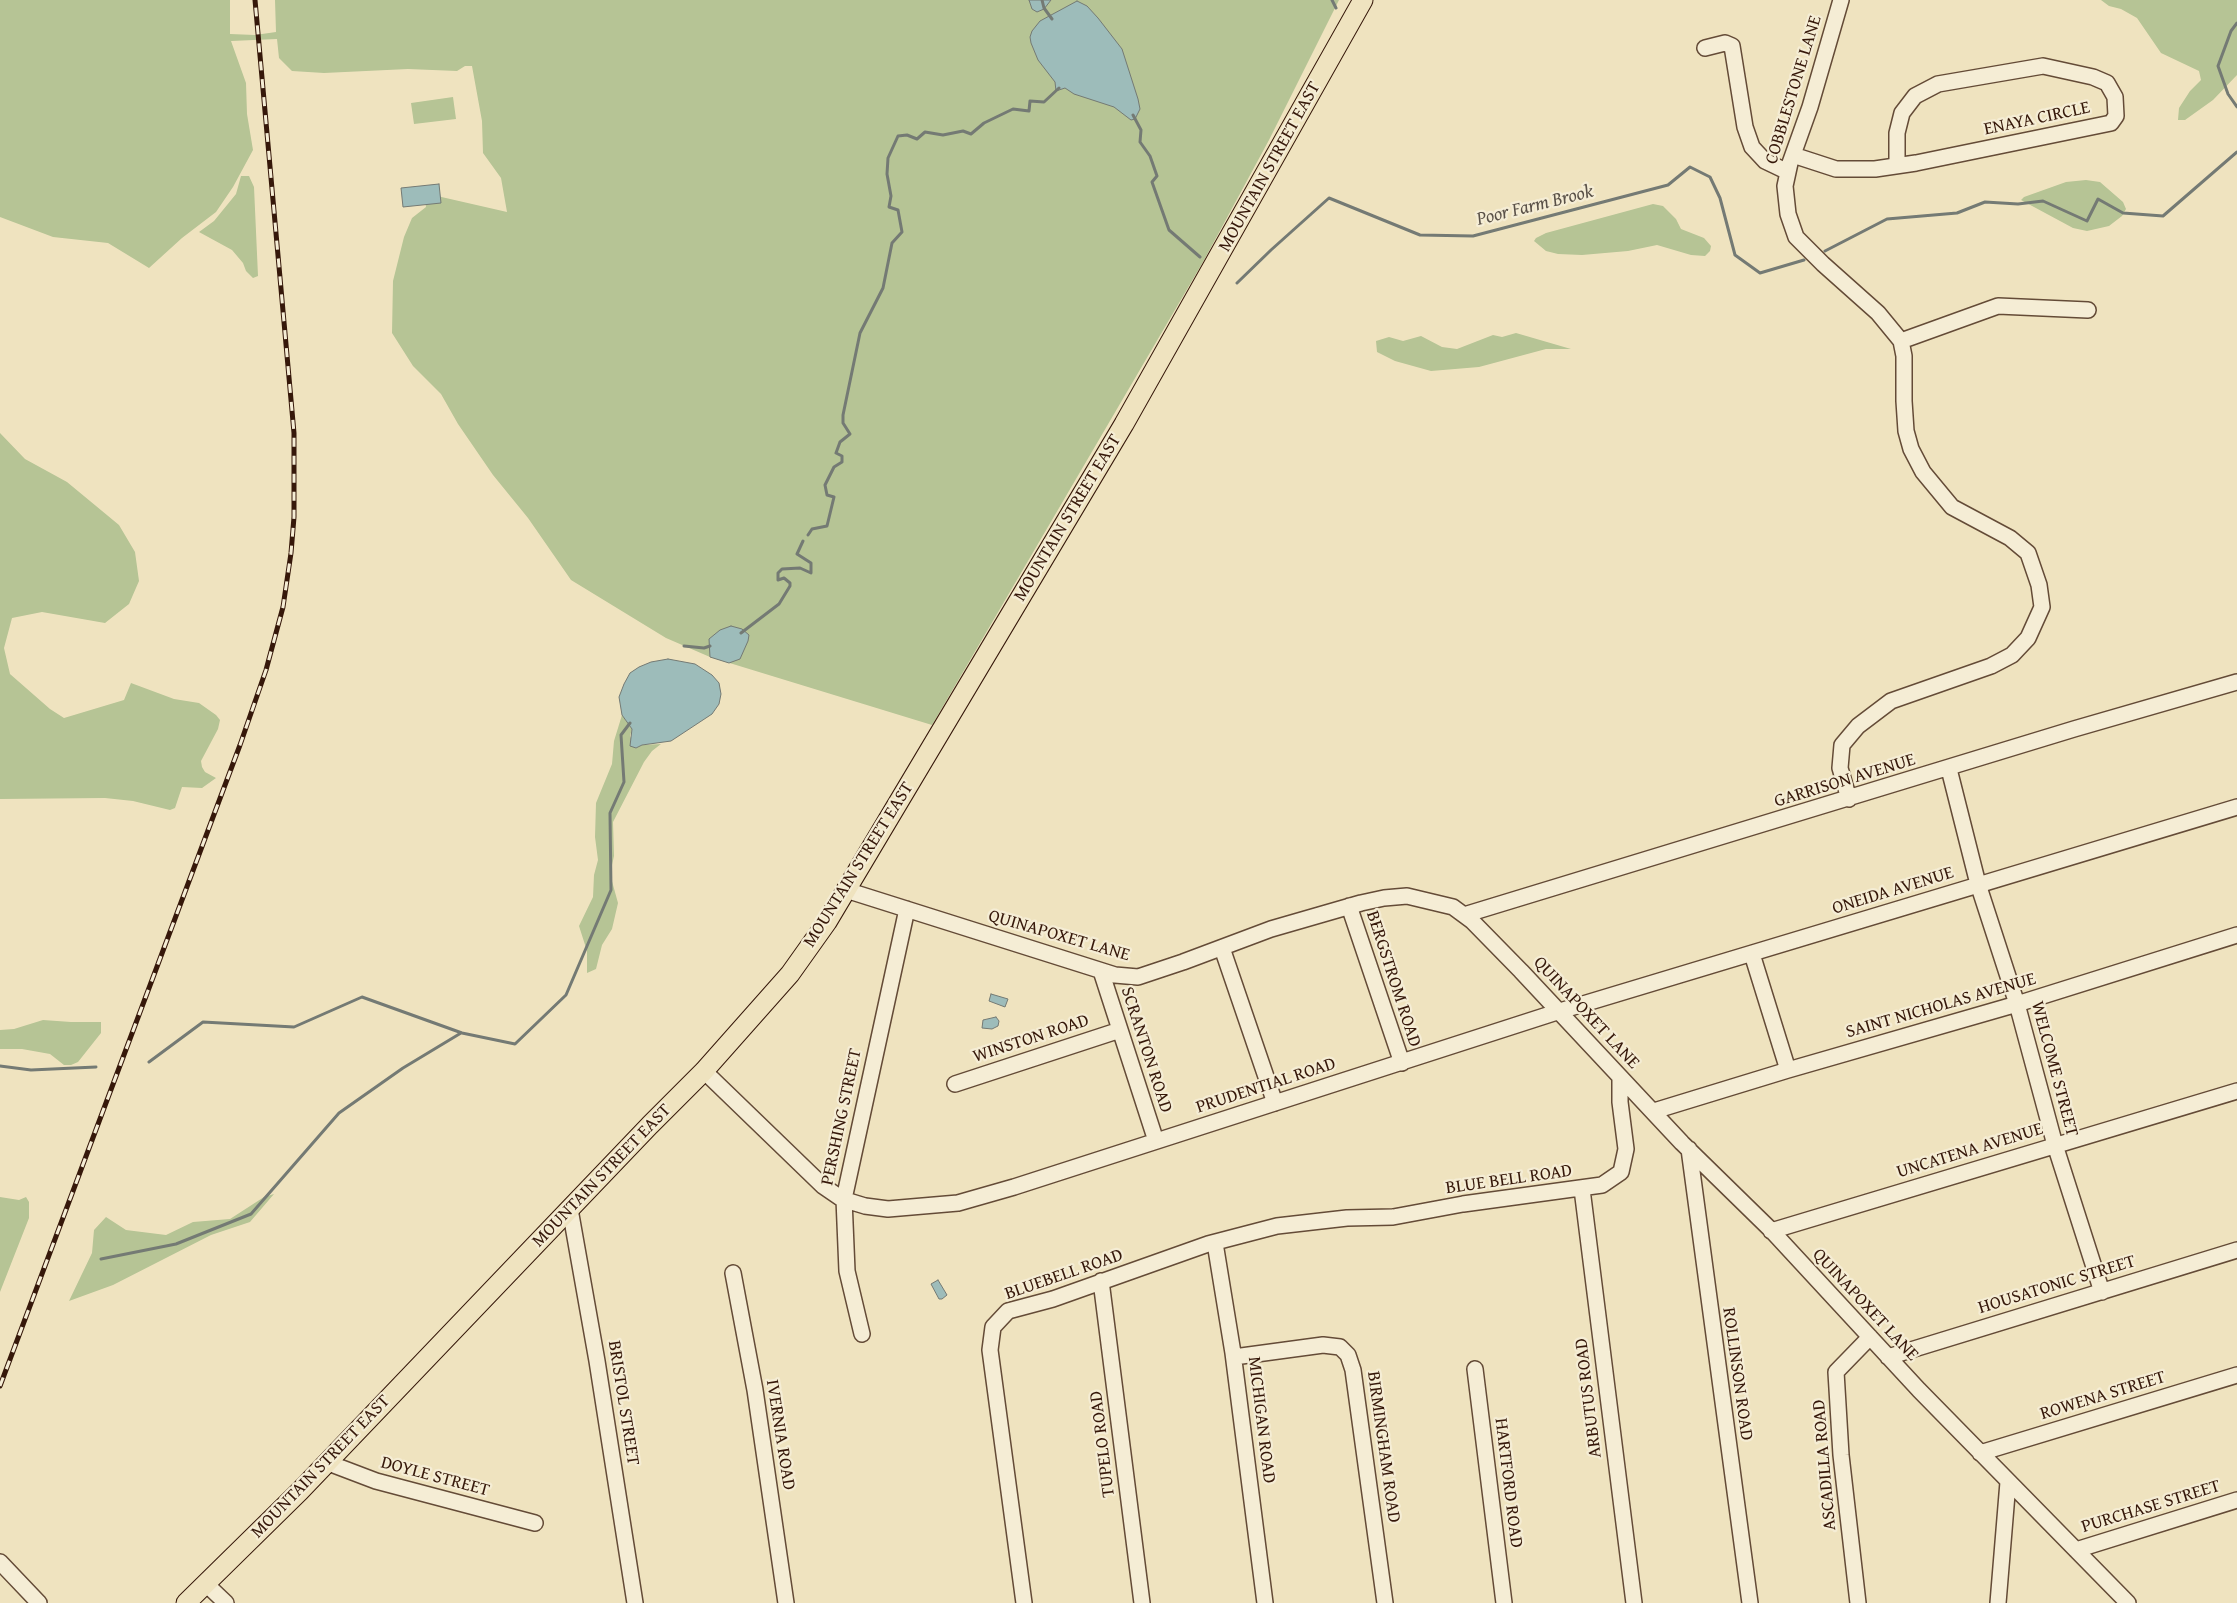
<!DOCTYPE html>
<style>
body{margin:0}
canvas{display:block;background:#efe3bf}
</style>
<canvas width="2237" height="1603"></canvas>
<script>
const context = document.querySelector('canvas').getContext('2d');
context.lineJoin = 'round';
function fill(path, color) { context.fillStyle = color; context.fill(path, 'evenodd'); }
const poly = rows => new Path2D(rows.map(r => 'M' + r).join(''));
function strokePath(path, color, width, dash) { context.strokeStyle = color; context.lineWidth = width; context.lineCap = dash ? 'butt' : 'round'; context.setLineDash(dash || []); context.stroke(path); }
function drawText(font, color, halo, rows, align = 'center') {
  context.font = font + ' "Gentium Book Plus",serif'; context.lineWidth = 4.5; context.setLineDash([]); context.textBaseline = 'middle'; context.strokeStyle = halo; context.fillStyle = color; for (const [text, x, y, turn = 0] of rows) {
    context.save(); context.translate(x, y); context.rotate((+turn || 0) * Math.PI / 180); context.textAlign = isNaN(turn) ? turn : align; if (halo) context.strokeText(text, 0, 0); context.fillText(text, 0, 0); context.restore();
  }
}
const green = poly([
 [0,0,230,0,230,34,255,35,276,32,275,0,1339,0,1269,140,1203,262,932,725,710,657,666,638,571,580,528,518,493,475,458,424,441,394,413,366,392,333,393,281,404,237,412,218,426,207,424,193,507,212,501,178,483,153,482,121,472,66,465,66,457,71,408,69,324,73,292,71,279,58,277,39,231,41,246,83,247,114,253,150,233,187,216,212,182,238,149,268,108,243,53,237,0,217],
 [2101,0,2237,0,2237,75,2213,100,2185,120,2178,120,2179,108,2190,91,2201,80,2199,71,2161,53,2137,18,2121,9,2109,6],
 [453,97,456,119,414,124,411,103],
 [241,176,249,176,254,187,258,276,253,278,246,271,243,263,232,250,199,232,214,221,236,194],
 [2086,180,2100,182,2123,202,2126,209,2122,216,2109,226,2087,231,2073,228,2021,200,2024,197,2066,182],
 [1653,204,1663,206,1676,219,1681,229,1704,238,1711,246,1710,251,1705,256,1691,255,1657,245,1628,251,1582,255,1558,254,1546,251,1534,241,1536,238,1546,233],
 [1516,333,1571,349,1546,349,1479,367,1431,371,1395,361,1377,352,1376,341,1389,337,1403,341,1421,336,1442,347,1457,349,1493,335,1502,337],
 [0,433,25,459,67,482,119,525,135,552,139,581,129,604,105,623,42,612,12,618,4,648,10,674,50,709,64,718,124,700,131,683,174,699,199,703,216,715,220,720,218,729,201,761,202,767,205,772,216,778,202,788,182,787,175,808,170,810,133,801,105,798,0,799],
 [622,715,632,729,630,736,636,748,642,745,661,744,652,751,644,762,613,822,614,856,610,874,618,903,612,929,602,945,596,969,587,973,587,951,579,926,593,897,594,875,598,860,595,837,596,803,612,764,614,741],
 [43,1020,71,1022,101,1022,101,1033,78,1062,71,1065,64,1065,50,1054,22,1049,0,1049,0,1030,14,1029],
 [274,1194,250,1222,211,1235,113,1285,69,1301,92,1253,94,1230,106,1217,126,1230,166,1235,193,1222,230,1219,264,1197],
 [0,1197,19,1200,26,1197,29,1202,29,1218,0,1292]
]);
const water = poly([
 [1029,0,1051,0,1044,9,1037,12,1032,9,1029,0],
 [1077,1,1087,6,1098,18,1122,49,1138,99,1140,109,1135,119,1131,120,1114,107,1074,94,1065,88,1056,91,1055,82,1038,60,1031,43,1030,37,1032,31,1040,21,1077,1],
 [439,184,441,203,403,207,401,188,439,184],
 [731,626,742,629,749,635,748,641,740,659,729,663,710,657,709,639,720,630,731,626],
 [668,659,695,664,712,675,719,683,721,694,719,704,712,714,671,741,642,745,636,748,630,746,632,729,622,715,619,697,624,684,630,673,639,667,651,662,668,659],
 [991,994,1008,999,1005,1007,989,1001,991,994],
 [996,1017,999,1021,998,1026,992,1029,982,1028,983,1020,996,1017],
 [938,1280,947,1295,942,1299,939,1299,931,1284,938,1280]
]);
const stream = poly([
 [1042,0,1044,8,1052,19],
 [1332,0,1336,8],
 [2237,23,2231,31,2218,66,2228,94,2237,107],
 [1133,115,1141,130,1140,142,1150,156,1157,176,1152,182,1169,230,1200,257],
 [1825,251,1887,219,1957,213,1985,202,2018,204,2043,201,2087,221,2098,199,2123,213,2163,216,2237,152],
 [1237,283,1271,250,1329,198,1420,235,1473,236,1668,185,1690,167,1710,177,1720,198,1735,255,1760,273,1804,260],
 [808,535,812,529,827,526,834,497,827,495,825,485,834,467,842,462,842,456,836,453,840,442,850,434,843,423,843,415,860,333,883,288,892,243,902,232,898,210,889,207,891,196,887,174,888,158,898,136,907,135,917,139,925,132,943,135,963,131,971,134,984,123,1013,109,1029,111,1030,101,1044,102,1059,88],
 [741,633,779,604,790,586,790,583,784,578,778,580,778,573,782,569,800,568,811,573,811,563,797,554,803,541],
 [684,646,704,648,710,646],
 [149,1062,203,1022,294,1027,362,997,462,1033,515,1044,566,995,611,890,610,813,624,782,621,735,630,723],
 [0,1066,31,1070,96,1067],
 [101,1259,176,1244,251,1214,339,1113,403,1068,461,1033]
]);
const minor = poly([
 [1841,0,1810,107,1790,163,1785,186,1788,214,1796,237,1823,264,1878,313,1901,341,1904,356,1904,401,1906,431,1911,449,1923,472,1952,507,2010,538,2028,553,2039,585,2042,607,2028,638,2012,655,1991,666,1891,701,1858,726,1842,745,1840,768,1849,799],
 [1705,48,1725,43,1732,46,1745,127,1752,147,1765,161,1788,172],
 [1793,155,1836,169,1875,169,1916,163,2111,123,2116,116,2115,97,2107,83,2093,77,2043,66,1938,84,1915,96,1902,113,1897,133,1897,164],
 [1901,341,1998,306,2088,310],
 [1949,769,1978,884,2017,1004,2055,1145,2102,1292],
 [846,890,1115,975,1138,977,1183,962,1271,929,1361,903,1384,898,1407,896,1453,907,1472,921,1521,971,1682,1143,1771,1230,1919,1390,2128,1603],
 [1349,906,1402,1063],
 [1464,915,2074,729,2237,682],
 [1222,948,1275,1103],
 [1752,954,1788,1070],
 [1101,971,1156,1141],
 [704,1071,823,1186,842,1199,865,1206,888,1209,958,1203,1014,1187,1560,1011,2237,807],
 [955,1084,1120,1030],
 [1654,1111,1788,1070,2017,1004,2237,935],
 [1689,1149,1750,1603],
 [1582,1189,1634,1603],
 [570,1209,597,1361,635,1603],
 [1771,1231,2237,1091],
 [1215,1243,1233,1353,1265,1603],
 [733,1273,755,1390,786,1603],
 [1101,1281,1142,1603],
 [862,1334,847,1271,844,1199,907,909],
 [1234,1357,1323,1345,1340,1347,1348,1355,1353,1370,1385,1603],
 [1888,1357,2237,1250],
 [1475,1369,1504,1603],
 [1980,1453,2237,1375],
 [326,1462,376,1481,535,1523],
 [2076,1550,2237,1500],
 [0,1562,39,1603],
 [206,1584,226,1603],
 [1024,1603,990,1350,993,1327,1008,1311,1053,1299,1208,1244,1277,1226,1347,1218,1393,1217,1463,1204,1602,1185,1621,1172,1626,1149,1620,1102,1620,1077],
 [1858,1603,1841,1455,1836,1372,1870,1337],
 [1998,1603,2008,1482]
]);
const major = poly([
 [186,1603,300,1491,650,1125,704,1071,790,974,827,922,1124,424,1363,0]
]);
const rail = poly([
 [0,1386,240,745,266,670,283,607,291,553,294,517,294,433,255,0]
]);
const streetNames = [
 ["COBBLESTONE LANE",1794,90,-73],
 ["ENAYA CIRCLE",2037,119,-12],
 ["MOUNTAIN STREET EAST",1270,167,-61],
 ["MOUNTAIN STREET EAST",1068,518,-59],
 ["GARRISON AVENUE",1845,781,-17],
 ["MOUNTAIN STREET EAST",859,865,-58],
 ["ONEIDA AVENUE",1893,891,-17],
 ["QUINAPOXET LANE",1059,936,16],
 ["BERGSTROM ROAD",1393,979,72],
 ["SAINT NICHOLAS AVENUE",1941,1006,-16],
 ["QUINAPOXET LANE",1586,1013,47],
 ["WINSTON ROAD",1031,1039,-18],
 ["SCRANTON ROAD",1146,1050,72],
 ["WELCOME STREET",2054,1069,75],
 ["PRUDENTIAL ROAD",1266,1086,-18],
 ["PERSHING STREET",842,1117,-78],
 ["UNCATENA AVENUE",1970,1151,-17],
 ["MOUNTAIN STREET EAST",602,1176,-46],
 ["BLUE BELL ROAD",1509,1180,-8],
 ["BLUEBELL ROAD",1064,1275,-19],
 ["HOUSATONIC STREET",2057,1285,-17],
 ["QUINAPOXET LANE",1865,1305,47],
 ["ROLLINSON ROAD",1737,1374,82],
 ["ROWENA STREET",2103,1396,-17],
 ["ARBUTUS ROAD",1589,1398,-97],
 ["BRISTOL STREET",623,1403,81],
 ["MICHIGAN ROAD",1261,1420,83],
 ["IVERNIA ROAD",780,1435,81],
 ["TUPELO ROAD",1103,1444,-97],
 ["BIRMINGHAM ROAD",1383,1447,82],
 ["ASCADILLA ROAD",1825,1465,-95],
 ["MOUNTAIN STREET EAST",321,1467,-46],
 ["DOYLE STREET",435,1477,15],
 ["HARTFORD ROAD",1508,1483,83],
 ["PURCHASE STREET",2151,1507,-17]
];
const waterNames = [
 ["Poor Farm Brook",1535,206,-14]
];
fill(green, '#b6c495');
fill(water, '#9dbcba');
strokePath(water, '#747a74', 1);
strokePath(stream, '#747a74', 3);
strokePath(minor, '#644b37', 18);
strokePath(major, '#36180a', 21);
strokePath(minor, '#f5edd5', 15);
strokePath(major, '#efe3bf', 19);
strokePath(rail, '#36180a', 5);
strokePath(rail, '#f5edd5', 3, [9]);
drawText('18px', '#36180a', '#f5edd5', streetNames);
drawText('italic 19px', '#5a5148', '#f5edd5', waterNames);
</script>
